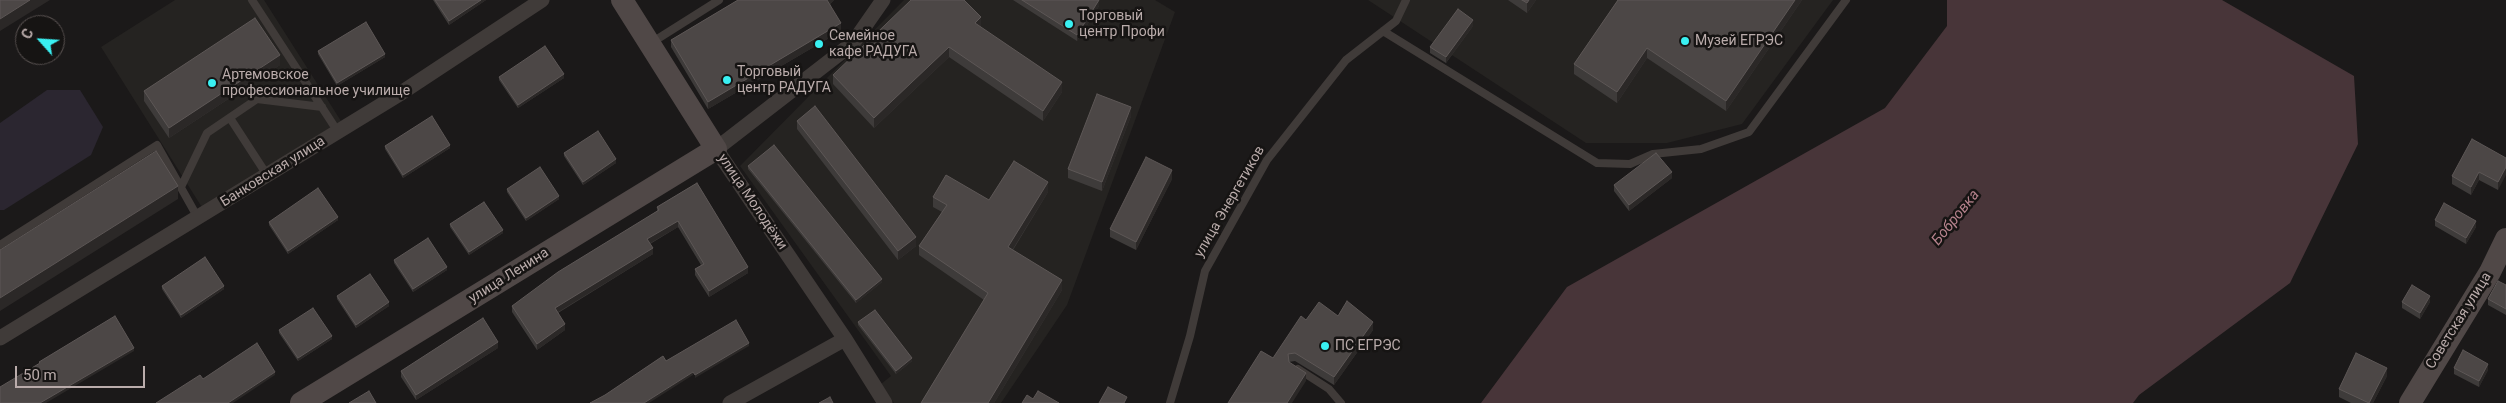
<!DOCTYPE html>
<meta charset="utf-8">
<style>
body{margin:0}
#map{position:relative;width:2506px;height:403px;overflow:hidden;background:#1b1919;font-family:Roboto,sans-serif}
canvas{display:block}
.north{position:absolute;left:15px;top:15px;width:50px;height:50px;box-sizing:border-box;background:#161413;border:1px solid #585150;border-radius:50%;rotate:296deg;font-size:14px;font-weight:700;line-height:20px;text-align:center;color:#baacab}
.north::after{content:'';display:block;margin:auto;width:18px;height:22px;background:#39f0f2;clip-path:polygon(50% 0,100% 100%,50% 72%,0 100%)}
.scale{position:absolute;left:15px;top:366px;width:130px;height:22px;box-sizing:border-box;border:2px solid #baacab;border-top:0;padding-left:6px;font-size:15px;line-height:18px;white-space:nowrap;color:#baacab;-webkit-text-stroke:4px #161413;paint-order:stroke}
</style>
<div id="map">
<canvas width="2506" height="403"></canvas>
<div class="north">С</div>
<div class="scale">50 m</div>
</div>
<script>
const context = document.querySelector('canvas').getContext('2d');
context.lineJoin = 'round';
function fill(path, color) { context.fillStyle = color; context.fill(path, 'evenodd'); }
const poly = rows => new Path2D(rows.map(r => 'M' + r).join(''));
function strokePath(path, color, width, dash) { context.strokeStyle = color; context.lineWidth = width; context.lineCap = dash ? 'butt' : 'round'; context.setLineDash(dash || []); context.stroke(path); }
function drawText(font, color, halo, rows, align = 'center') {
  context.font = font + ' Roboto,sans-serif'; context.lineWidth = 5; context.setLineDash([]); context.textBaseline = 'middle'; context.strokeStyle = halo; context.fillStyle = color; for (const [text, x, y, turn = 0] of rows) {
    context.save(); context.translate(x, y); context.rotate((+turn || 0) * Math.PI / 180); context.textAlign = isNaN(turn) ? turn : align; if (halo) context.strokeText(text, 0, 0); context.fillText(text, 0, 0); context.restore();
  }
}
const built = poly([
 [175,0,264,0,341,121,203,209,101,47],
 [904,0,1155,0,1175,12,1067,305,1001,403,894,403,881,384,891,376,740,166],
 [1368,0,1833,0,1742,124,1667,143,1586,143]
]);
const green = poly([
 [47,90,80,90,103,127,91,155,4,210,0,210,0,123]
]);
const water = poly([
 [1947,0,2222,0,2354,76,2358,144,2290,283,2139,395,2133,403,1481,403,1567,287,1885,108,1947,26]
]);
const lane = poly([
 [252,0,338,132],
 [1383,31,1597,163,1630,164,1653,154,1701,149,1749,132,1846,0],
 [651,43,719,0],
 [230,118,267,175],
 [181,187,207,133,257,99,322,107],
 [0,245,157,145,198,218],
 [1298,369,1329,389,1341,403],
 [1170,403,1190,336,1205,271,1267,160,1346,60,1396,21,1406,0]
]);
const street = poly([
 [883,0,853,43,716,149,845,339,885,403],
 [0,338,401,93,542,0],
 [730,403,845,339]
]);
const secondary = poly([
 [301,403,716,149,622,0],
 [2410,403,2490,272,2506,239]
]);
const wall = poly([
 [433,0,486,0,449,25],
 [738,0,834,0,830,4,841,31,708,109,671,47,671,40],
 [1013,0,1099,0,1099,6,1077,41],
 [1508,0,1536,0,1527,13],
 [1618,0,1802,0,1726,111,1647,58,1617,103,1574,74,1574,64],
 [1473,26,1446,63,1430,53,1430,47],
 [980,27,1062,92,1043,121,949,57,874,128,833,84,833,75],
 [318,51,385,57,337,86,318,54],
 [280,65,169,138,144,101,144,91],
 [499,77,564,78,518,108,499,80],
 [1131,116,1102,191,1068,178,1068,169],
 [797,121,916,246,898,260,797,129],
 [385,146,450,148,403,178,385,149],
 [564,153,616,163,583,185,564,156],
 [2506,158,2498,190,2479,180,2471,195,2452,184,2452,176],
 [748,166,882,282,856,303,748,169],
 [1672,178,1629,211,1614,191,1614,185],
 [1172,179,1136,250,1110,237,1110,229],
 [697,183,748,273,709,297,695,275,695,269,701,265,678,227,650,244,653,254,558,313,565,330,537,350,512,312,512,306,657,211,657,207],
 [507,189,559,199,526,221,507,192],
 [1048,192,1013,250,1062,290,994,403,921,403,984,300,919,255,919,246,942,212,933,207,933,197,989,200],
 [338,220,288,254,269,225,269,222],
 [2435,220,2476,227,2466,244,2435,226],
 [450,224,503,233,469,255,450,227],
 [394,260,447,270,413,292,394,263],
 [2506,285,2506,315,2488,305,2488,299],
 [162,286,224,289,181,318,162,289],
 [337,296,389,306,356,328,337,299],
 [2402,302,2430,302,2420,319,2402,308],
 [1338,316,1373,330,1334,385,1295,361,1289,362,1306,381,1273,358,1306,320],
 [858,322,912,361,896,374,858,325],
 [279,330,332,339,298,361,279,333],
 [498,348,416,400,401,377,401,371],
 [2454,368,2488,370,2479,387,2454,374],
 [2387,376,2373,403,2351,403,2339,397,2339,389]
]);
const shadedWall = poly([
 [30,0,50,0,0,31,0,19],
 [481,0,486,0,449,25,449,21],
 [827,0,834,0,827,7],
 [1099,0,1099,6,1077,41,1077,35],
 [1529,0,1536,0,1527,13,1527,3],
 [1795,0,1802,0,1726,111,1726,101],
 [981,17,981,27,975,23],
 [1473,20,1473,26,1446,63,1446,57],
 [841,23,841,31,708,109,708,102],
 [949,47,949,57,874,128,874,118],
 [1647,48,1647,58,1617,103,1617,92],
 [385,54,385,57,337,86,337,83],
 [280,55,280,65,169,138,169,128],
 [564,74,564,78,518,108,518,105],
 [1062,82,1062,92,1043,121,1043,111],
 [1131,107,1131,116,1102,191,1102,182],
 [450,145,450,148,403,178,403,175],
 [616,159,616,163,583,185,583,182],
 [2506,167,2506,175,2498,190,2498,182],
 [1172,170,1172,179,1136,250,1136,242],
 [1672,172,1672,178,1629,211,1629,205],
 [2479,172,2479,180,2471,195,2471,187],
 [1048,182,1048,192,1008,257,1008,247],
 [178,186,178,199,0,311,0,298],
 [559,196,559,199,526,221,526,218],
 [338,217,338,220,288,254,288,251],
 [678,221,678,227,647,245,647,239],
 [2476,221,2476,227,2466,244,2466,238],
 [503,230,503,233,469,255,469,252],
 [916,237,916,246,898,260,898,251],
 [653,248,653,254,555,314,555,308],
 [447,267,447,270,413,292,413,289],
 [748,267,748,273,709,297,709,291],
 [882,279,882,282,856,303,856,300],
 [1062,280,1062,290,994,403,988,403],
 [224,286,224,289,181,318,181,315],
 [2430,296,2430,302,2420,319,2420,313],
 [389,302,389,306,356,328,356,325],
 [1373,322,1373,330,1334,385,1334,377],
 [565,324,565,330,537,350,537,344],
 [332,336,332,339,298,361,298,358],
 [498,342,498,348,416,400,416,395],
 [749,343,749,346,695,378,695,375],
 [134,348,134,351,46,403,40,403],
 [912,358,912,361,896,374,896,371],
 [2488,364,2488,370,2479,387,2479,381],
 [2387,368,2387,376,2373,403,2369,403],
 [275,372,275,375,233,403,228,403],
 [693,372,693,375,649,403,644,403],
 [1306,373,1306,381,1292,403,1287,403]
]);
const building = poly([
 [0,0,30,0,0,19,0,0],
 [435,0,481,0,449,21,435,0],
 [738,0,827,0,841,23,708,102,671,40,738,0],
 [911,0,964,0,981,17,975,23,1062,82,1043,111,949,47,874,118,833,75,911,0],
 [1022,0,1099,0,1077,35,1022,0],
 [1522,0,1529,0,1527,3,1522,0],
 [1618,0,1795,0,1726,101,1647,48,1617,92,1574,64,1618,0],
 [1458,9,1473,20,1446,57,1430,47,1458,9],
 [255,18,280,55,169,128,144,91,255,18],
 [366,22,385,54,337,83,318,51,366,22],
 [545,46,564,74,518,105,499,77,545,46],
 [1097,94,1131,107,1102,182,1068,169,1097,94],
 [815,106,916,237,898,251,797,121,815,106],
 [432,116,450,145,403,175,385,146,432,116],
 [598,131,616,159,583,182,564,153,598,131],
 [2472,139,2506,158,2506,167,2498,182,2479,172,2471,187,2452,176,2472,139],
 [774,145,882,279,856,300,748,166,774,145],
 [156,151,178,186,0,298,0,250,156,151],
 [1656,153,1672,172,1629,205,1614,185,1656,153],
 [1146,157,1172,170,1136,242,1110,229,1146,157],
 [1014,161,1048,182,1008,247,1062,280,988,403,921,403,988,293,919,246,947,205,933,197,946,175,989,200,1014,161],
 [540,167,559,196,526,218,507,189,540,167],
 [697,183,748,267,709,291,695,269,704,264,678,221,647,239,653,248,555,308,565,324,537,344,512,306,558,272,659,210,657,207,697,183],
 [318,188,338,217,288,251,269,222,318,188],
 [484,202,503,230,469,252,450,224,484,202],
 [2444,203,2476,221,2466,238,2435,220,2444,203],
 [428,238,447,267,413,289,394,260,428,238],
 [205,257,224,286,181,315,162,286,205,257],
 [370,274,389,302,356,325,337,296,370,274],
 [2498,281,2506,285,2506,309,2488,299,2498,281],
 [2412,285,2430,296,2420,313,2402,302,2412,285],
 [1347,301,1373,322,1334,377,1295,353,1288,354,1289,362,1306,373,1287,403,1228,403,1261,351,1273,358,1301,316,1306,320,1319,302,1338,316,1347,301],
 [313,308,332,336,298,358,279,330,313,308],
 [875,310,912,358,896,371,858,322,875,310],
 [115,316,134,348,40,403,0,403,0,387,40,363,39,362,115,316],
 [483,318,498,342,416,395,401,371,483,318],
 [736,320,749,343,695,375,693,372,644,403,590,403,605,395,663,356,666,361,736,320],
 [257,343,275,372,228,403,156,403,200,375,203,379,257,343],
 [2463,350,2488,364,2479,381,2454,368,2463,350],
 [2356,353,2387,368,2369,403,2339,389,2356,353],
 [1108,387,1127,397,1124,403,1099,403,1108,387],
 [369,391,376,403,349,403,369,391],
 [1038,391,1059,403,1022,403,1027,395,1033,399,1038,391],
 [830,397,833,403,819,403,830,397]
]);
const markers = [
 [1069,24,5,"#39f0f2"],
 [1685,41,5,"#39f0f2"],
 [819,44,5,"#39f0f2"],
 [727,80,5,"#39f0f2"],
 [212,83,5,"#39f0f2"],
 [1325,346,5,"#39f0f2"]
];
const poiNames = [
 ["Торговый",1079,16],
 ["центр Профи",1079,32],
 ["Семейное",829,36],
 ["кафе РАДУГА",829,52],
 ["Музей ЕГРЭС",1695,41],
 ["Торговый",737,72],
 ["центр РАДУГА",737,88],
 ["Артемовское",222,75],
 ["профессиональное училище",222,91],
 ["ПС ЕГРЭС",1335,346]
];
const streetNames = [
 ["Банковская улица",273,172,-32],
 ["улица Молодёжи",752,202,56],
 ["улица Энергетиков",1230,202,-60],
 ["улица Ленина",509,276,-32],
 ["Советская улица",2459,321,-58]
];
const waterNames = [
 ["Бобровка",1956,218,-51]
];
fill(built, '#252321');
fill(green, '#2b2630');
fill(water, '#483539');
strokePath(lane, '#403b39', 8);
strokePath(street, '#403b39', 15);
strokePath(secondary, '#504847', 22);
fill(wall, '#3e3b3a');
fill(shadedWall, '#2b2827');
fill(building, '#4c4746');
strokePath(building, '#5d5756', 1);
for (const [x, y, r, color] of markers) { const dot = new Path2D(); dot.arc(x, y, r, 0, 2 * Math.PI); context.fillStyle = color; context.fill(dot); strokePath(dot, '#161413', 2); }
drawText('14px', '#baacab', '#161413', poiNames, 'left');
drawText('14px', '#baacab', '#161413', streetNames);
drawText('italic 15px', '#b5828c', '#161413', waterNames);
</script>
